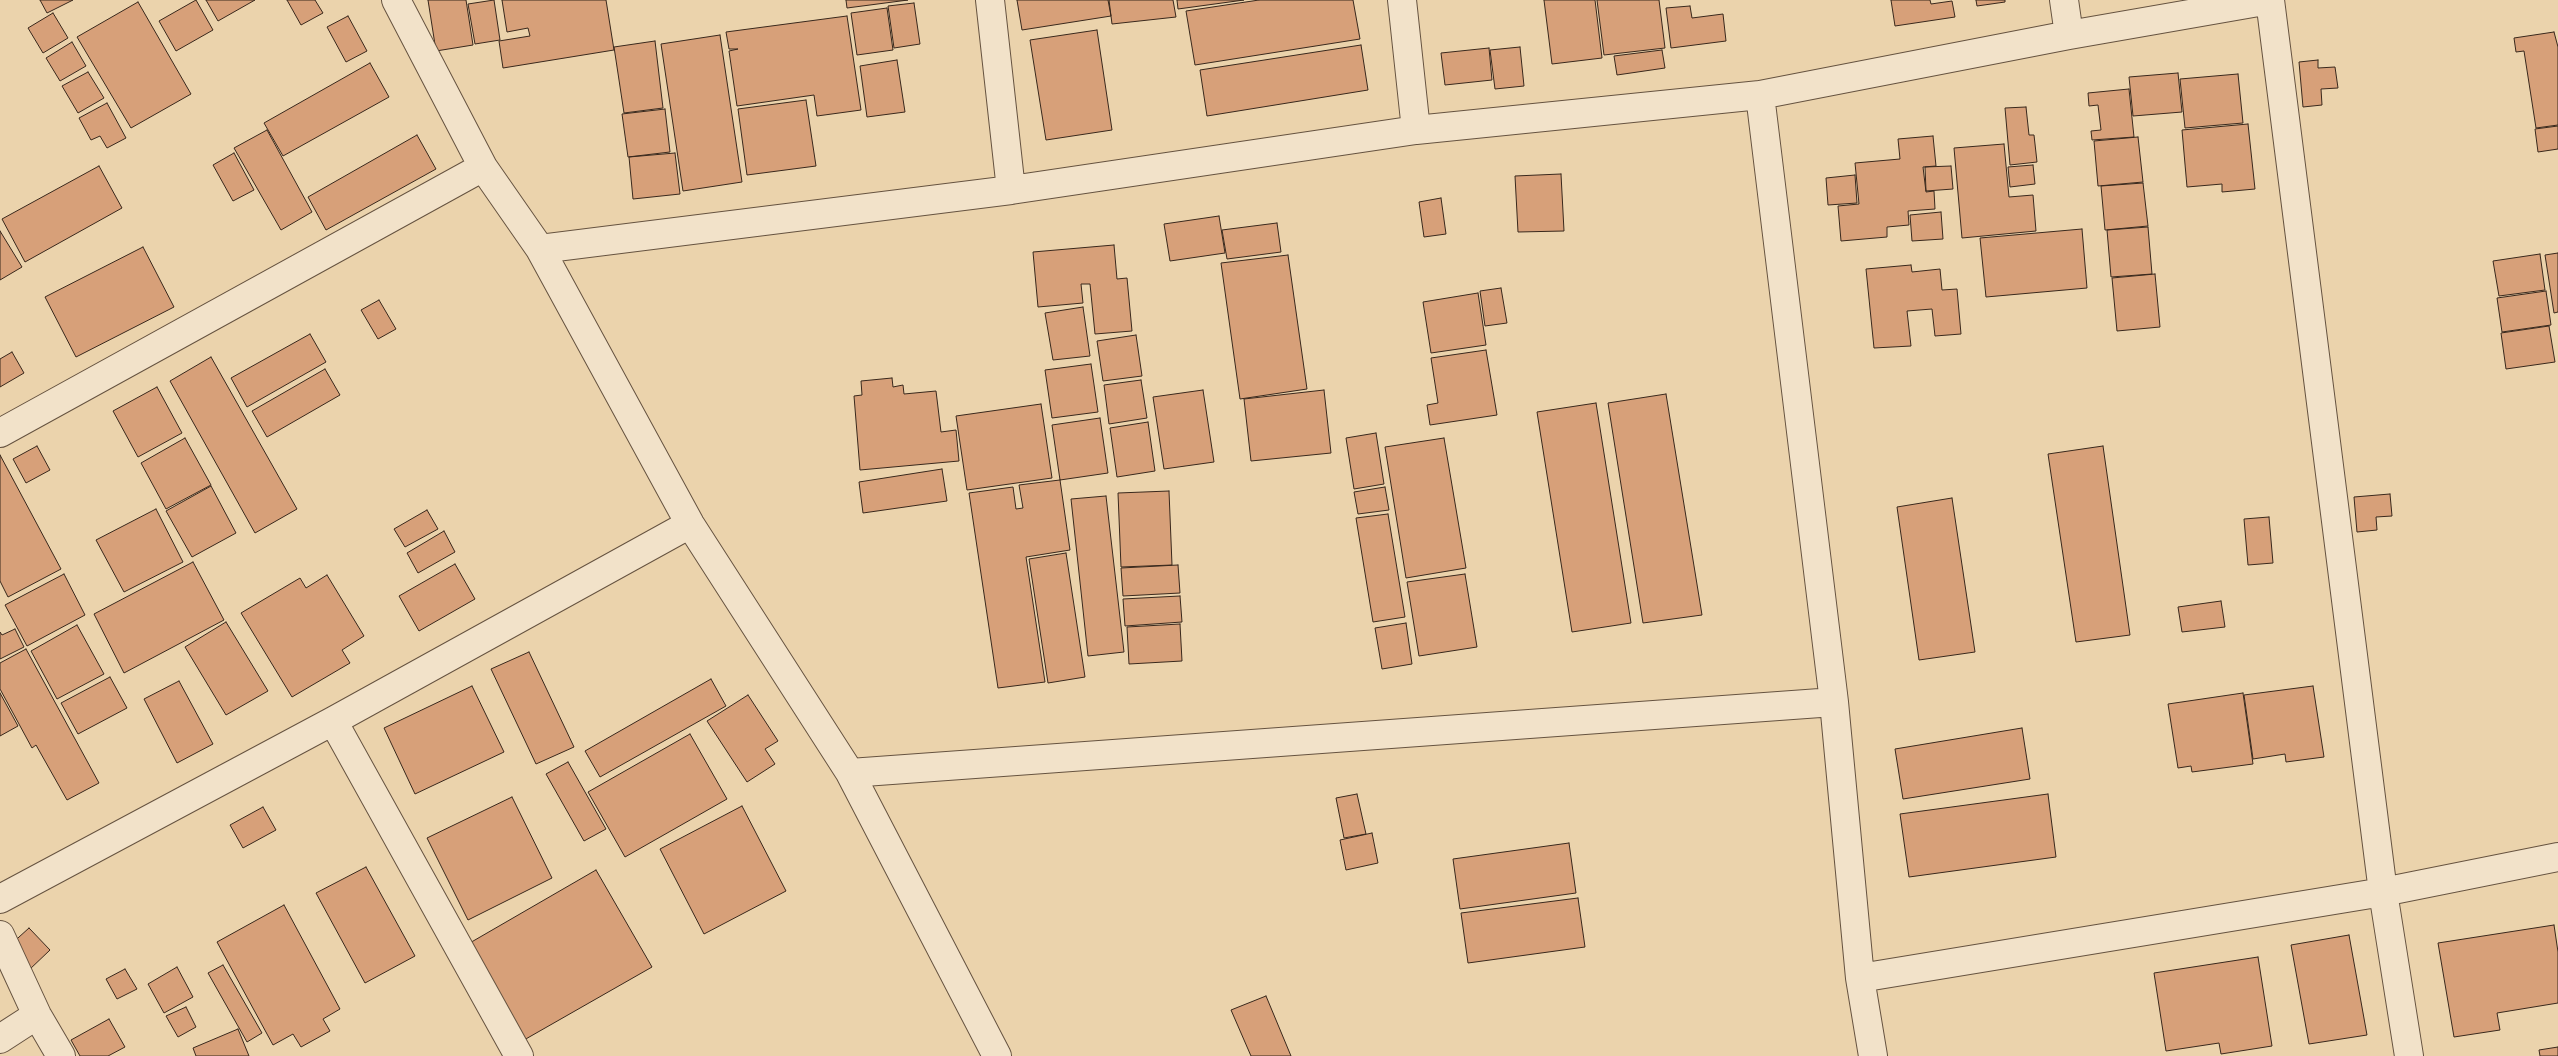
<!DOCTYPE html>
<style>
body{margin:0}
canvas{display:block;background:#ebd3ac}
</style>
<canvas width="2558" height="1056"></canvas>
<script>
const context = document.querySelector('canvas').getContext('2d');
context.lineJoin = 'round';
function fill(path, color) { context.fillStyle = color; context.fill(path, 'evenodd'); }
const poly = rows => new Path2D(rows.map(r => 'M' + r).join(''));
function strokePath(path, color, width, dash) { context.strokeStyle = color; context.lineWidth = width; context.lineCap = dash ? 'butt' : 'round'; context.setLineDash(dash || []); context.stroke(path); }
const building = poly([
 [40,0,73,0,47,13,40,0],
 [196,0,213,30,176,51,159,21,196,0],
 [206,0,255,0,218,21,206,0],
 [287,0,315,0,323,13,301,25,287,0],
 [428,0,466,0,473,45,436,51,428,0],
 [494,0,500,40,475,44,468,4,494,0],
 [502,0,606,0,614,50,503,68,499,41,530,36,528,28,507,32,502,0],
 [846,0,908,0,847,8,846,0],
 [1017,0,1108,0,1111,16,1022,30,1017,0],
 [1109,0,1173,0,1176,17,1112,24,1109,0],
 [1177,0,1244,0,1178,9,1177,0],
 [1259,0,1353,0,1360,39,1195,65,1186,11,1259,0],
 [1544,0,1595,0,1602,58,1552,64,1544,0],
 [1597,0,1659,0,1665,48,1604,55,1597,0],
 [1891,0,1930,0,1931,4,1952,1,1955,17,1895,26,1891,0],
 [1976,0,2005,0,2005,2,1977,6,1976,0],
 [138,2,191,94,131,128,77,37,138,2],
 [914,3,920,44,894,48,888,6,914,3],
 [1690,6,1692,18,1723,14,1726,41,1671,48,1666,8,1690,6],
 [887,8,893,50,857,55,851,13,887,8],
 [53,13,68,38,43,53,28,28,53,13],
 [348,16,367,51,346,62,327,27,348,16],
 [847,16,861,110,817,116,814,95,737,106,729,51,738,49,729,49,726,32,847,16],
 [1097,30,1112,130,1046,140,1030,40,1097,30],
 [2554,32,2558,47,2558,125,2536,128,2524,51,2516,52,2514,38,2554,32],
 [720,35,742,182,683,191,661,44,720,35],
 [655,41,663,108,624,113,614,47,655,41],
 [72,42,86,66,60,81,46,58,72,42],
 [1361,45,1368,90,1207,116,1200,70,1361,45],
 [1520,47,1524,86,1495,89,1490,50,1520,47],
 [1489,48,1492,80,1445,85,1441,53,1489,48],
 [1662,50,1665,68,1617,75,1614,56,1662,50],
 [897,60,905,112,867,117,860,66,897,60],
 [2318,60,2318,68,2335,67,2338,88,2321,89,2322,105,2303,107,2299,62,2318,60],
 [370,63,389,97,283,156,264,123,370,63],
 [88,72,104,98,78,113,62,86,88,72],
 [2178,73,2182,112,2133,116,2129,77,2178,73],
 [2238,74,2243,123,2185,128,2180,79,2238,74],
 [2129,89,2134,137,2092,140,2091,131,2101,130,2098,105,2089,106,2088,93,2129,89],
 [806,100,816,166,747,175,738,109,806,100],
 [107,103,126,138,107,148,100,136,91,140,79,118,107,103],
 [2026,107,2029,135,2034,135,2037,162,2010,165,2005,108,2026,107],
 [665,109,670,152,628,157,622,114,665,109],
 [2248,124,2255,189,2222,192,2222,184,2187,187,2182,130,2248,124],
 [2558,126,2558,149,2538,152,2535,129,2558,126],
 [267,130,312,212,281,230,234,148,267,130],
 [417,135,436,169,326,230,308,197,417,135],
 [1933,136,1936,166,1923,167,1926,192,1934,191,1935,209,1908,211,1909,225,1887,227,1887,237,1841,241,1838,206,1859,204,1855,163,1900,159,1898,139,1933,136],
 [2138,137,2143,182,2098,186,2094,141,2138,137],
 [2004,144,2009,197,2033,195,2036,231,1962,238,1954,148,2004,144],
 [234,153,254,190,233,201,213,165,234,153],
 [675,153,680,194,633,199,629,157,675,153],
 [2033,165,2035,184,2010,187,2008,167,2033,165],
 [99,166,122,208,25,262,2,219,99,166],
 [1951,166,1953,189,1926,191,1925,167,1951,166],
 [1561,174,1564,231,1518,232,1515,176,1561,174],
 [1855,175,1857,203,1828,205,1826,178,1855,175],
 [2143,183,2148,226,2105,230,2101,186,2143,183],
 [1441,198,1446,234,1424,237,1419,202,1441,198],
 [1941,212,1943,239,1912,241,1910,215,1941,212],
 [1219,216,1225,253,1170,261,1164,224,1219,216],
 [1277,223,1281,252,1227,259,1222,230,1277,223],
 [2148,227,2152,274,2111,277,2107,230,2148,227],
 [2082,229,2087,288,1986,297,1980,238,2082,229],
 [0,231,22,267,0,280,0,231],
 [1114,245,1117,279,1127,278,1132,331,1095,334,1090,284,1081,284,1083,303,1038,307,1033,252,1114,245],
 [143,247,174,307,76,357,45,297,143,247],
 [2558,253,2558,312,2554,313,2545,255,2558,253],
 [2540,254,2545,290,2499,296,2493,261,2540,254],
 [1288,255,1307,389,1240,399,1221,263,1288,255],
 [1911,265,1912,272,1940,269,1942,290,1957,289,1961,334,1935,336,1932,309,1907,311,1911,346,1874,348,1866,269,1911,265],
 [2155,274,2160,327,2117,331,2112,278,2155,274],
 [1501,288,1507,323,1485,326,1480,291,1501,288],
 [2546,291,2551,325,2502,332,2497,298,2546,291],
 [1478,293,1486,345,1431,353,1423,302,1478,293],
 [379,300,396,329,378,339,361,310,379,300],
 [1083,307,1090,356,1053,360,1045,313,1083,307],
 [2549,326,2555,362,2506,369,2501,333,2549,326],
 [310,334,326,362,247,407,231,378,310,334],
 [1136,335,1142,376,1103,381,1097,341,1136,335],
 [1486,350,1497,415,1430,425,1427,405,1438,403,1431,358,1486,350],
 [12,352,24,373,0,387,0,359,12,352],
 [211,357,297,509,255,533,170,381,211,357],
 [1091,364,1098,412,1052,418,1045,370,1091,364],
 [325,369,340,395,267,437,252,411,325,369],
 [892,378,893,387,903,385,904,394,936,391,941,432,956,430,959,461,860,470,854,396,862,395,861,381,892,378],
 [1141,380,1147,418,1109,424,1104,385,1141,380],
 [157,387,182,433,138,457,113,411,157,387],
 [1203,390,1214,462,1164,469,1153,397,1203,390],
 [1324,390,1331,453,1251,461,1244,399,1324,390],
 [1666,394,1702,615,1643,623,1608,403,1666,394],
 [1596,403,1631,623,1572,632,1537,412,1596,403],
 [1041,404,1052,478,967,490,956,416,1041,404],
 [1100,418,1108,473,1060,480,1052,425,1100,418],
 [1148,422,1155,471,1117,477,1110,428,1148,422],
 [1376,433,1384,484,1354,489,1346,438,1376,433],
 [185,438,211,485,166,509,141,463,185,438],
 [1444,438,1466,568,1406,578,1385,447,1444,438],
 [37,446,50,470,26,483,13,459,37,446],
 [2103,446,2130,635,2076,642,2048,454,2103,446],
 [0,455,61,569,8,597,0,581,0,455],
 [942,469,947,501,863,513,859,482,942,469],
 [1060,480,1070,550,1026,557,1045,682,998,688,969,493,1013,487,1016,509,1023,508,1019,485,1060,480],
 [211,486,236,533,192,557,166,511,211,486],
 [1385,487,1389,510,1358,514,1354,492,1385,487],
 [1169,491,1172,565,1121,567,1118,493,1169,491],
 [2390,494,2392,516,2376,517,2377,530,2357,532,2354,497,2390,494],
 [1106,496,1124,652,1088,656,1071,499,1106,496],
 [1952,498,1975,652,1919,660,1897,507,1952,498],
 [156,509,183,562,124,592,96,540,156,509],
 [427,510,438,529,405,547,394,529,427,510],
 [1388,514,1405,617,1373,622,1356,518,1388,514],
 [2269,517,2273,563,2248,565,2244,519,2269,517],
 [444,531,455,552,418,573,407,553,444,531],
 [1066,553,1085,677,1048,683,1029,559,1066,553],
 [193,562,224,620,124,673,94,614,193,562],
 [455,564,475,599,419,631,399,596,455,564],
 [1178,565,1180,593,1123,596,1121,568,1178,565],
 [64,574,85,615,27,646,5,605,64,574],
 [1465,574,1477,647,1419,656,1407,582,1465,574],
 [327,575,364,636,342,650,350,663,292,697,241,613,300,578,306,588,327,575],
 [1180,596,1182,622,1125,626,1123,599,1180,596],
 [2221,601,2225,627,2182,632,2178,607,2221,601],
 [226,622,268,691,226,715,185,647,226,622],
 [1406,623,1412,664,1382,669,1375,628,1406,623],
 [1180,624,1182,661,1129,664,1127,627,1180,624],
 [77,625,104,674,57,699,31,651,77,625],
 [15,629,24,647,0,659,0,632,2,635,15,629],
 [26,649,99,783,67,800,36,745,32,748,0,689,0,663,26,649],
 [529,652,574,747,536,764,491,669,529,652],
 [110,677,127,708,78,734,61,703,110,677],
 [711,679,726,706,600,777,585,751,711,679],
 [179,681,213,744,177,763,144,699,179,681],
 [472,686,504,752,415,794,384,728,472,686],
 [2313,686,2324,757,2286,762,2285,754,2253,759,2244,695,2313,686],
 [0,693,18,726,0,736,0,693],
 [2243,693,2253,764,2192,772,2191,766,2178,768,2168,704,2243,693],
 [748,695,778,741,765,749,775,764,747,782,707,721,748,695],
 [2022,728,2030,779,1903,799,1895,749,2022,728],
 [690,734,727,799,625,857,588,792,690,734],
 [568,762,606,829,584,841,546,774,568,762],
 [1357,794,1366,834,1344,838,1336,798,1357,794],
 [2048,794,2056,857,1909,877,1900,814,2048,794],
 [512,797,552,878,468,920,427,838,512,797],
 [742,806,786,891,704,934,660,849,742,806],
 [263,807,276,830,243,848,230,825,263,807],
 [1372,833,1378,863,1346,870,1340,840,1372,833],
 [1569,843,1576,893,1460,909,1453,859,1569,843],
 [366,867,415,956,365,983,316,893,366,867],
 [596,870,652,967,524,1040,468,944,596,870],
 [1578,898,1585,947,1468,963,1461,913,1578,898],
 [284,905,340,1009,323,1019,330,1031,301,1047,293,1034,273,1045,217,942,284,905],
 [2554,925,2558,952,2558,1003,2497,1013,2500,1030,2454,1037,2438,943,2554,925],
 [29,928,50,950,29,970,8,947,29,928],
 [2349,935,2367,1035,2309,1044,2291,945,2349,935],
 [2258,957,2272,1046,2221,1054,2219,1043,2166,1051,2154,973,2258,957],
 [223,965,262,1033,247,1042,208,973,223,965],
 [177,967,193,997,164,1013,148,984,177,967],
 [125,969,137,989,117,999,106,979,125,969],
 [1266,996,1291,1056,1251,1056,1231,1010,1266,996],
 [186,1007,196,1027,178,1037,166,1016,186,1007],
 [109,1019,125,1047,108,1056,80,1056,71,1040,109,1019],
 [238,1029,249,1056,196,1056,193,1048,238,1029],
 [2558,1047,2558,1056,2540,1056,2539,1050,2558,1047]
]);
const minor = poly([
 [396,0,483,167,540,249,690,524,850,773,997,1056],
 [990,0,1011,190],
 [1402,0,1416,130],
 [2064,0,2069,35],
 [2270,0,2383,892,2409,1056],
 [1760,95,1834,702,1860,978,1873,1056],
 [540,249,1011,190,1416,130,1760,95,2069,35,2270,0],
 [0,433,483,167],
 [333,721,519,1056],
 [850,773,1834,702],
 [0,899,333,721,690,524],
 [0,935,37,1015,61,1056],
 [1860,978,2383,892,2558,857],
 [0,1039,37,1015]
]);
fill(building, '#d7a079');
strokePath(building, '#39281c', 1);
strokePath(minor, '#665340', 30);
strokePath(minor, '#f2e2c9', 28);
</script>
